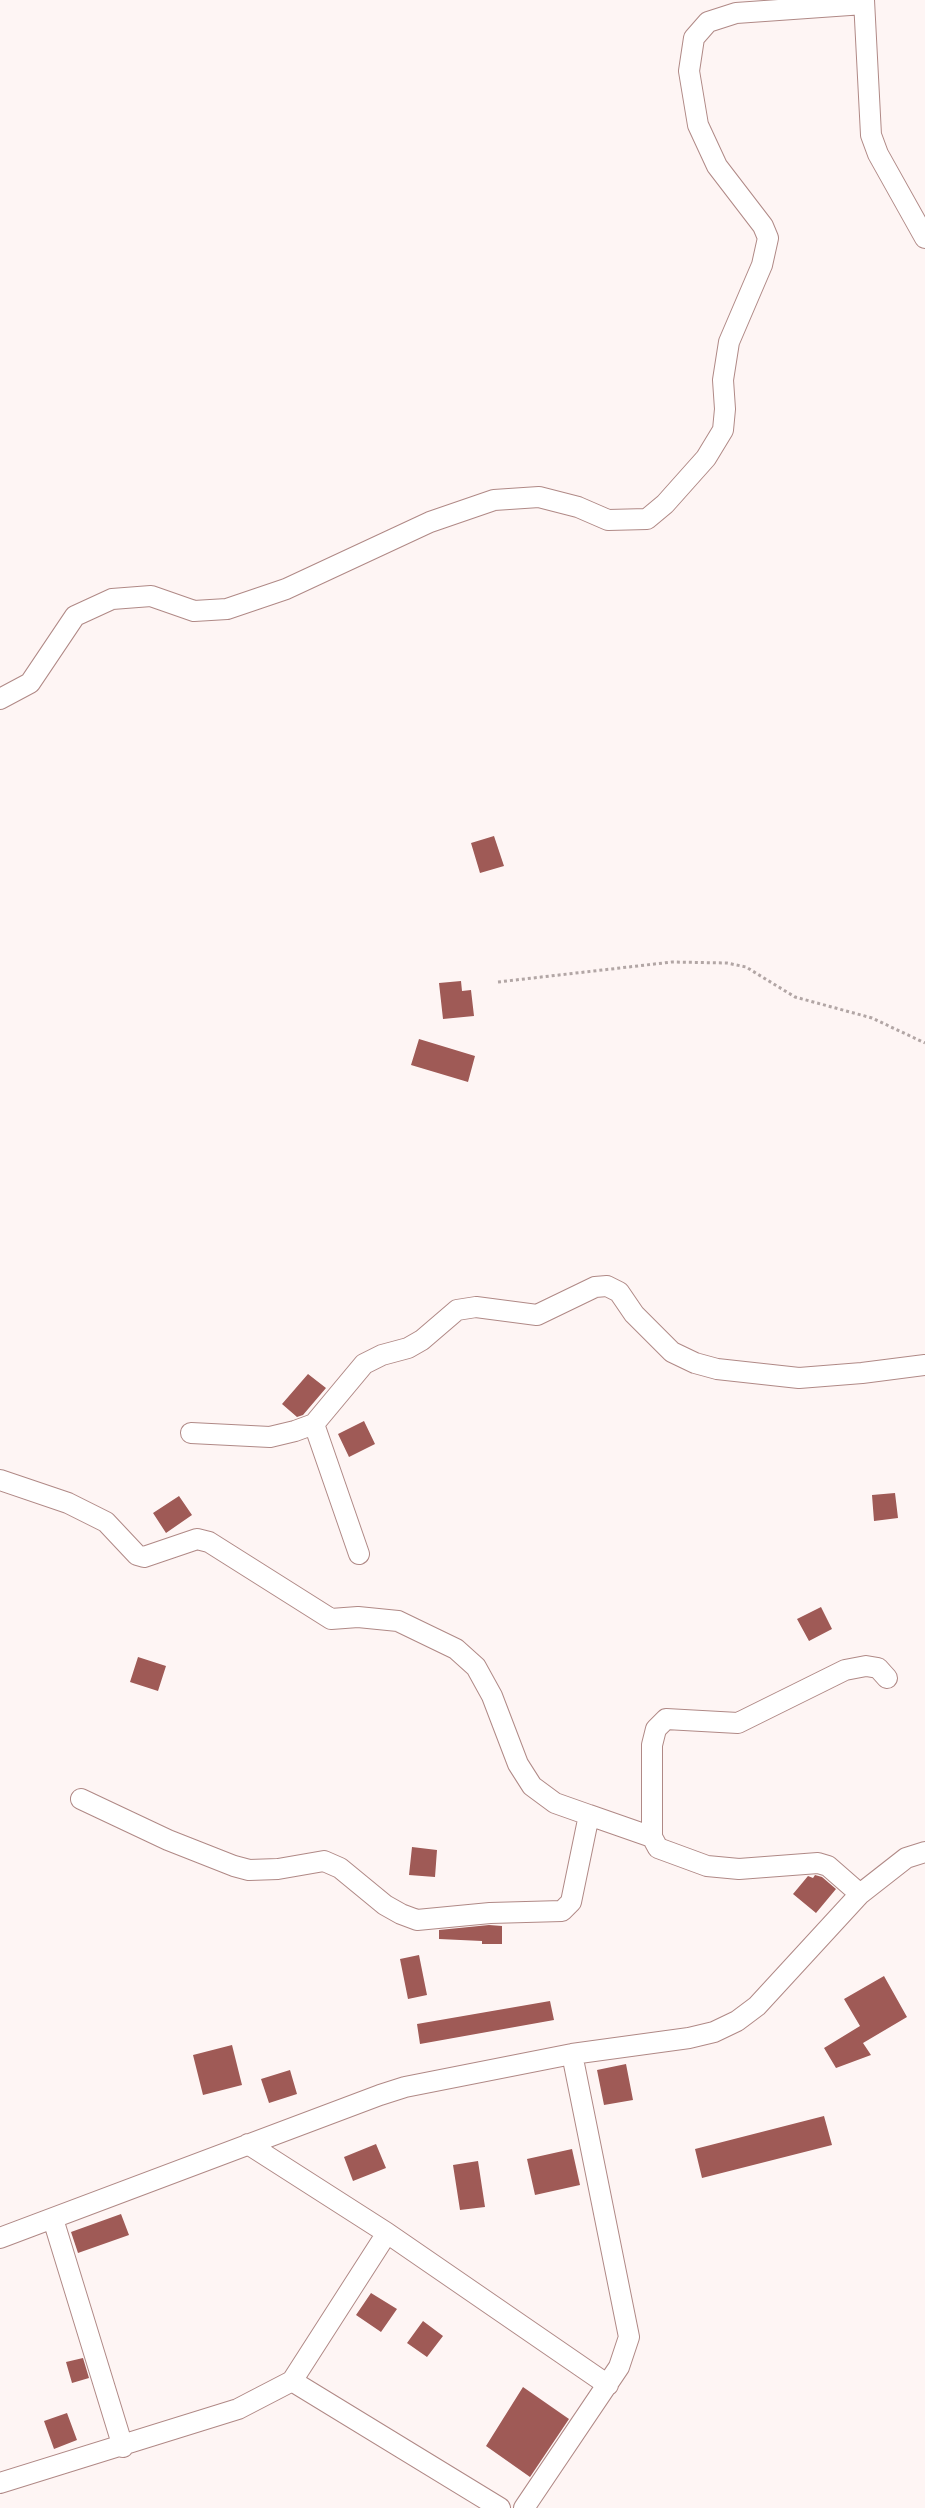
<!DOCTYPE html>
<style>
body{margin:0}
canvas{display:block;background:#fef5f4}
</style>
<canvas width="925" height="2508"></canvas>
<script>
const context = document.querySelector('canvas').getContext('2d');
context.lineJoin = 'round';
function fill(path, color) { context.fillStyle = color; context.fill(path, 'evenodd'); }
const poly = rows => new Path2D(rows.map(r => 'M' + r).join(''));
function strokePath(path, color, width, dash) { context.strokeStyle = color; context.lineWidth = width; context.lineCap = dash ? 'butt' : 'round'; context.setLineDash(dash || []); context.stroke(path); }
const building = poly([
 [494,836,504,866,480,873,471,843],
 [461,981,462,991,471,990,474,1016,443,1019,439,983],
 [419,1039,475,1056,468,1082,411,1065],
 [308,1374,326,1388,303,1415,297,1417,282,1404],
 [364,1421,375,1444,349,1457,338,1434],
 [895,1493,898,1518,874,1521,872,1495],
 [179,1496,192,1515,166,1533,153,1513],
 [821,1607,832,1629,809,1641,797,1619],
 [138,1657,166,1666,158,1691,130,1682],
 [412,1847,437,1850,435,1877,409,1875],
 [815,1875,822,1877,836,1889,816,1913,793,1894,808,1876,813,1878],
 [489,1925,502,1926,502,1944,482,1944,482,1941,439,1939,439,1930],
 [419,1955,427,1995,408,1999,400,1959],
 [884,1976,907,2017,863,2043,871,2055,836,2068,824,2048,860,2026,844,1999],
 [550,2001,554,2020,420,2044,417,2024],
 [232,2045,242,2085,203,2095,193,2055],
 [626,2064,633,2100,604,2105,597,2070],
 [290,2070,297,2094,269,2103,261,2079],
 [824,2116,832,2145,702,2178,695,2149],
 [376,2144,386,2168,353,2181,344,2157],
 [572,2149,580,2185,535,2195,527,2159],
 [478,2161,485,2207,460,2210,453,2165],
 [121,2214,129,2235,78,2253,71,2232],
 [371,2293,397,2309,381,2332,356,2315],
 [423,2321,443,2336,427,2357,407,2343],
 [83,2358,89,2378,72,2383,66,2362],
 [523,2387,569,2419,530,2477,486,2446],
 [67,2413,77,2440,54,2449,44,2421]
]);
const path = poly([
 [498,982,672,962,727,963,746,967,795,997,872,1018,925,1043]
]);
const minor = poly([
 [864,0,871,135,878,154,925,238],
 [0,699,30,683,75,616,112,599,151,596,194,611,227,609,286,589,430,522,494,500,539,497,578,507,608,520,647,519,665,504,706,458,723,430,725,409,723,380,729,342,762,265,768,238,763,226,717,166,698,125,689,71,694,38,708,22,736,13,864,4],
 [314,1424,359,1554],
 [191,1433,270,1437,295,1431,314,1424,364,1364,382,1355,408,1348,422,1340,457,1310,476,1307,537,1315,595,1287,607,1286,619,1292,634,1314,672,1352,695,1363,717,1369,799,1378,862,1373,925,1365],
 [0,1480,68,1503,106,1522,137,1555,144,1557,197,1539,209,1542,331,1619,358,1617,398,1621,456,1649,476,1667,492,1696,518,1764,532,1786,555,1803,589,1815],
 [81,1799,168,1840,234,1866,249,1870,278,1869,324,1861,340,1868,385,1905,401,1914,417,1920,490,1913,562,1911,571,1902,589,1815,652,1837,652,1745,656,1729,666,1719,738,1723,845,1670,866,1666,878,1668,887,1678],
 [652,1837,658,1848,707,1866,739,1869,818,1863,828,1866,860,1894],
 [248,2144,387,2233,608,2385],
 [53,2219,123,2447],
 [0,2238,380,2095,405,2087,572,2054,689,2038,714,2032,737,2021,757,2006,860,1894,906,1858,925,1852],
 [292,2381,500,2508],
 [0,2483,238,2409,292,2381,387,2233],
 [524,2508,619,2367,629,2337,572,2054]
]);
fill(building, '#9f5a56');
strokePath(minor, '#b08986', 22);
strokePath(path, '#b2a6a5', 3, [3, 3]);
strokePath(minor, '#fff', 20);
</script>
